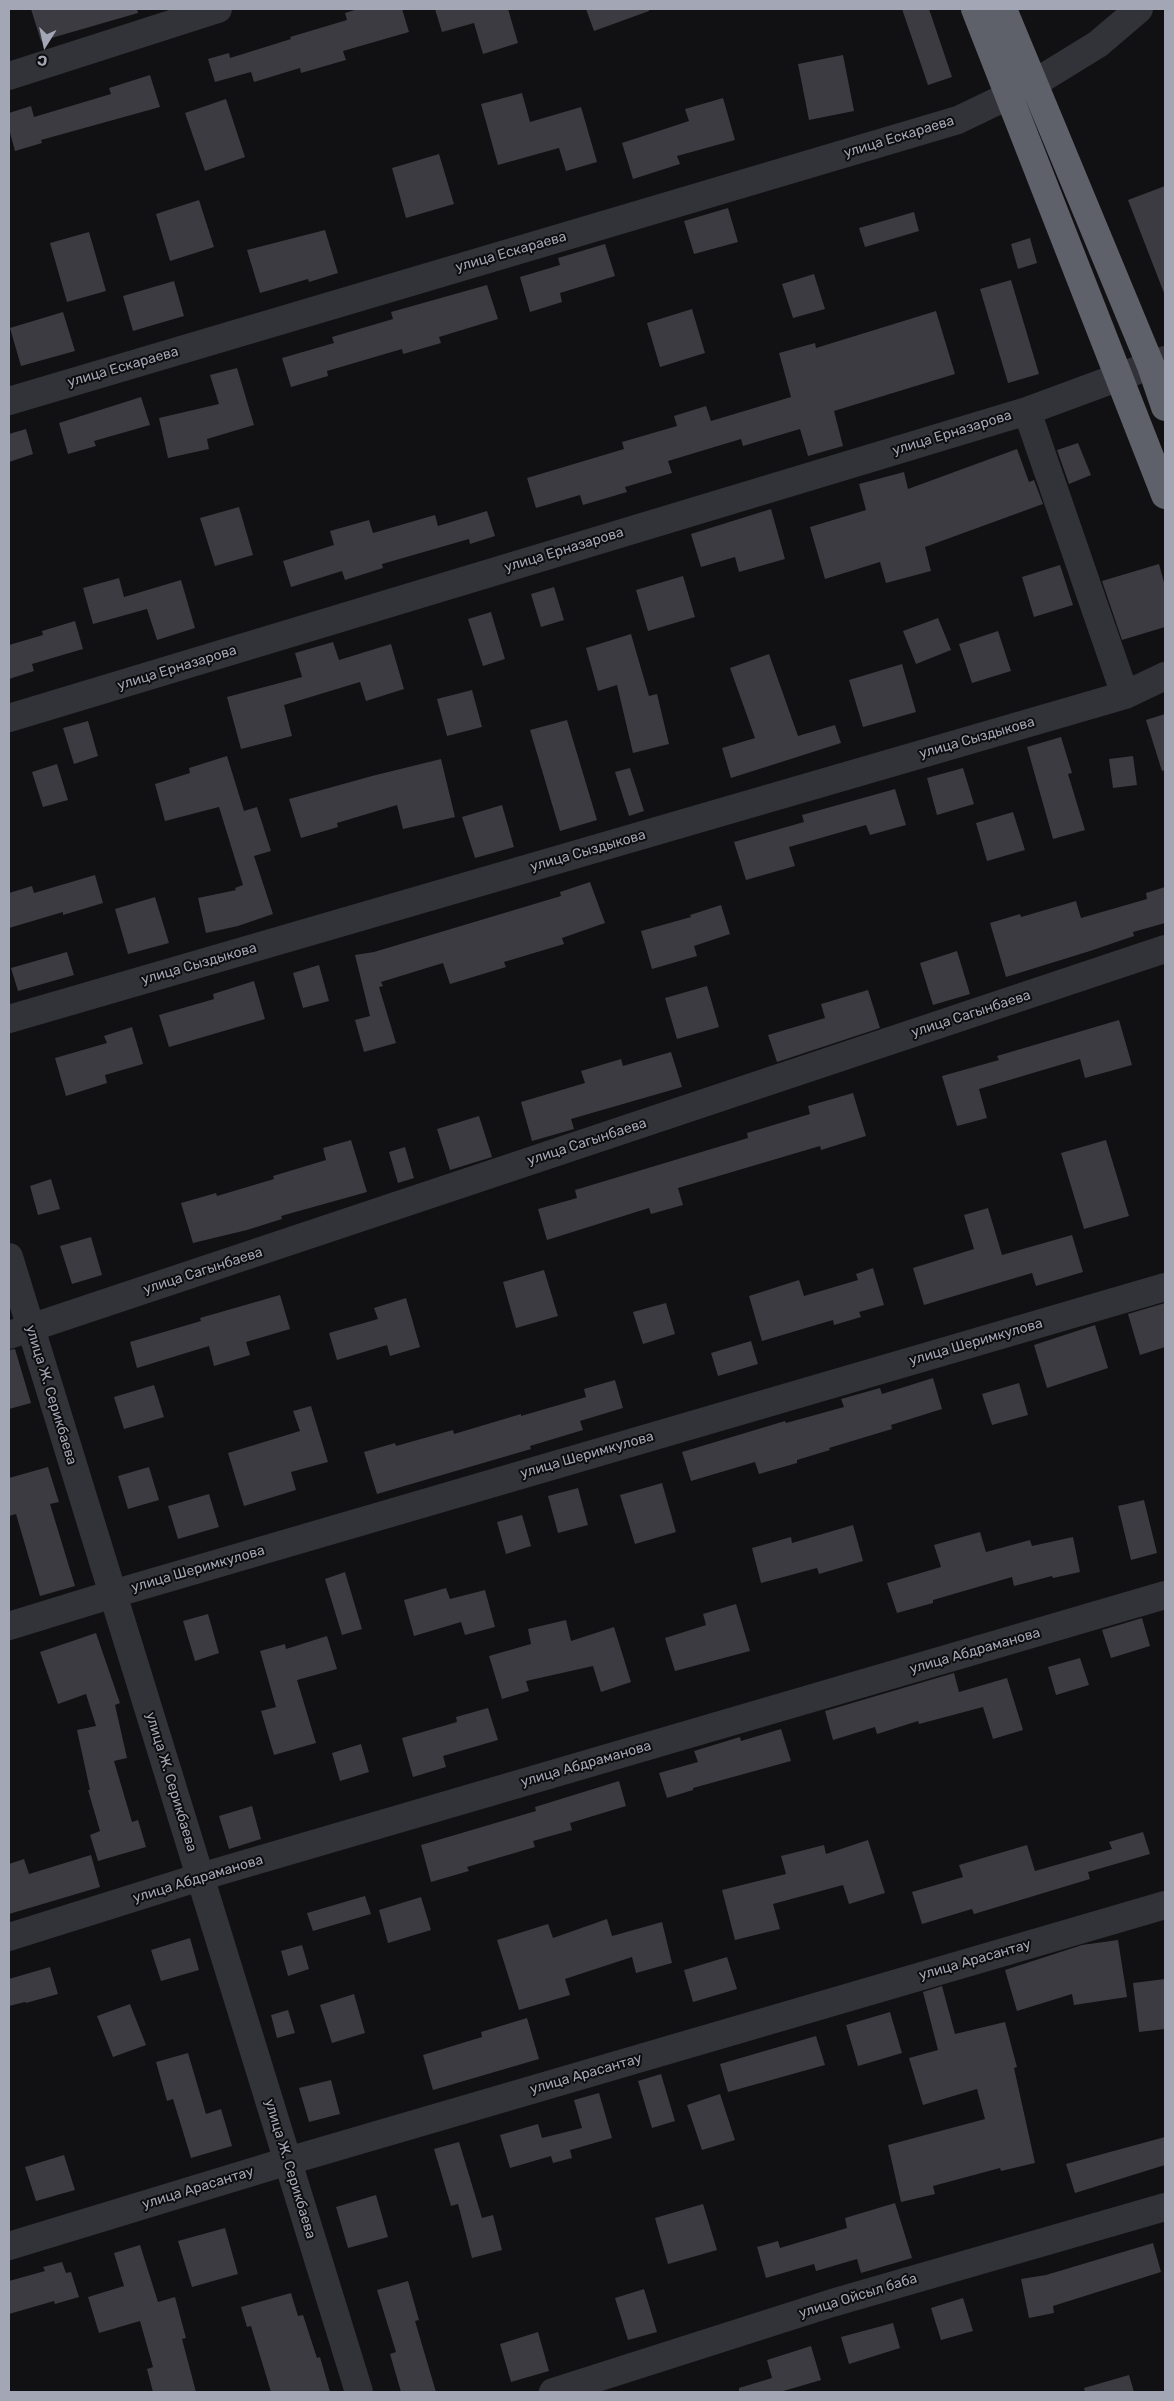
<!DOCTYPE html>
<meta charset="utf-8">
<style>
body{margin:0}
#map{position:relative;width:1174px;height:2401px;overflow:hidden;background:#111113;font-family:Rubik,sans-serif}
canvas{display:block}
.frame{position:absolute;inset:0;border:10px solid #a2a6b5;pointer-events:none}
.north{position:absolute;left:20px;top:20px;width:50px;height:50px;-webkit-text-stroke:4px #0d0c0e;paint-order:stroke;rotate:190deg;font-size:14px;font-weight:700;line-height:20px;text-align:center;color:#a2a6b5}
.north::after{content:'';display:block;margin:auto;width:18px;height:22px;background:#a2a6b5;clip-path:polygon(50% 0,100% 100%,50% 72%,0 100%)}
</style>
<div id="map">
<canvas width="1174" height="2401"></canvas>
<div class="frame"></div>
<div class="north">С</div>
</div>
<script>
const context = document.querySelector('canvas').getContext('2d');
context.lineJoin = 'round';
function fill(path, color) { context.fillStyle = color; context.fill(path, 'evenodd'); }
const poly = rows => new Path2D(rows.map(r => 'M' + r).join(''));
function strokePath(path, color, width, dash) { context.strokeStyle = color; context.lineWidth = width; context.lineCap = dash ? 'butt' : 'round'; context.setLineDash(dash || []); context.stroke(path); }
function drawText(font, color, halo, rows, align = 'center') {
  context.font = font + ' Rubik,sans-serif'; context.lineWidth = 4; context.setLineDash([]); context.textBaseline = 'middle'; context.strokeStyle = halo; context.fillStyle = color; for (const [text, x, y, turn = 0] of rows) {
    context.save(); context.translate(x, y); context.rotate((+turn || 0) * Math.PI / 180); context.textAlign = isNaN(turn) ? turn : align; if (halo) context.strokeText(text, 0, 0); context.fillText(text, 0, 0); context.restore();
  }
}
const building = poly([
 [31,9,137,9,138,13,41,41],
 [358,9,402,9,409,32,343,51,346,60,301,73,300,68,254,82,251,72,215,82,208,59,229,53,230,58,291,39,290,37,347,20,345,13],
 [435,9,508,9,518,43,483,54,474,23,442,32],
 [586,9,649,9,649,11,594,31],
 [902,9,929,9,952,77,928,85],
 [843,55,854,111,809,120,798,64],
 [150,75,160,107,41,140,42,143,15,151,9,129,9,113,31,106,34,117,111,94,109,88],
 [522,93,530,122,581,107,597,162,566,171,559,148,498,165,481,104],
 [723,98,735,140,677,156,680,164,633,179,622,143,689,121,685,109],
 [226,99,245,157,205,171,185,113],
 [439,154,454,204,406,218,392,168],
 [1165,186,1165,292,1164,293,1128,200],
 [199,200,214,247,170,261,156,214],
 [728,208,738,242,694,254,684,221],
 [914,212,919,231,865,247,859,228],
 [325,230,338,273,309,282,308,279,260,293,247,250],
 [89,232,106,291,67,302,50,243],
 [1030,238,1037,263,1018,269,1011,244],
 [605,244,615,276,560,293,562,302,530,312,520,277,560,265,558,258],
 [814,274,825,309,793,318,782,284],
 [1011,280,1039,374,1008,383,980,289],
 [174,281,184,316,133,331,123,296],
 [487,285,498,319,439,337,441,343,403,354,402,349,327,371,328,376,291,387,282,358,334,343,332,337,393,319,391,312],
 [692,309,705,353,660,367,647,323],
 [936,311,955,374,834,411,843,446,808,456,800,429,743,446,741,439,668,461,672,473,625,487,627,492,583,505,580,495,536,508,527,478,624,449,622,442,677,426,674,416,706,406,711,421,791,397,779,353,815,343,816,348],
 [63,312,75,351,21,366,10,328],
 [237,368,254,425,207,439,209,449,168,458,159,418,219,404,210,375],
 [141,397,150,425,94,441,96,446,68,454,59,423],
 [26,429,33,454,9,462,9,434],
 [1078,443,1091,475,1069,484,1057,450],
 [1017,449,1029,482,1034,480,1043,504,925,547,931,571,886,583,880,562,825,579,810,527,866,510,859,484,904,472,908,489],
 [239,507,253,555,215,566,200,518],
 [771,509,785,559,739,572,735,557,701,567,691,534],
 [487,511,495,536,470,544,469,539,382,564,383,568,345,580,342,571,291,587,283,561,334,545,330,531,369,520,373,533,435,515,438,526],
 [1159,564,1165,586,1165,627,1122,640,1102,581],
 [1060,565,1073,605,1034,617,1022,577],
 [683,576,695,617,648,631,636,590],
 [119,578,124,597,181,580,195,628,157,640,147,609,93,624,83,588],
 [554,587,564,620,541,627,531,594],
 [491,612,505,659,483,666,468,619],
 [938,618,951,650,916,664,903,631],
 [75,621,83,649,32,664,34,671,9,679,9,645,43,635,42,631],
 [998,631,1011,671,972,683,959,644],
 [631,634,649,696,657,694,669,744,633,753,617,685,598,691,586,648],
 [333,642,339,660,391,644,404,689,366,701,360,682,284,705,292,736,241,749,227,697,302,677,295,653],
 [769,654,798,736,835,725,841,743,731,778,722,748,755,738,730,668],
 [902,664,916,712,863,727,849,680],
 [472,690,482,727,447,736,437,699],
 [1165,714,1165,770,1162,771,1146,720],
 [567,720,597,820,560,831,530,730],
 [88,721,98,756,74,764,63,728],
 [1061,737,1072,773,1068,774,1085,830,1053,839,1027,747],
 [227,756,244,811,257,807,271,851,254,856,273,914,238,926,206,933,198,898,236,890,235,888,243,885,219,807,165,821,155,784,190,773,189,768],
 [1133,756,1137,785,1113,788,1109,759],
 [441,759,455,817,403,829,397,805,337,823,338,827,301,838,289,799,372,776],
 [57,764,68,800,43,807,32,772],
 [630,768,644,811,629,816,615,772],
 [963,768,974,804,937,815,927,778],
 [895,789,906,825,870,835,866,825,789,847,795,866,746,880,734,842,804,822,802,815],
 [502,805,514,847,475,858,462,817],
 [1013,812,1025,850,987,861,976,823],
 [95,875,103,903,63,915,63,912,9,928,9,893,32,886,34,893],
 [590,882,605,923,562,938,564,944,504,962,506,967,450,984,443,963,381,982,383,986,379,987,396,1043,364,1052,355,1020,370,1016,355,955,374,952,561,896,560,892],
 [1165,887,1165,923,1133,932,1134,936,1090,951,1006,977,990,923,1020,914,1021,917,1076,901,1081,918,1147,899,1146,893],
 [155,897,169,943,128,954,115,909],
 [721,905,730,934,694,946,697,956,652,969,641,931,691,917,690,915],
 [957,951,970,994,933,1005,920,963],
 [67,952,74,975,18,991,11,968],
 [319,965,329,1001,303,1008,293,973],
 [254,981,265,1019,169,1047,159,1015,214,999,213,994],
 [707,986,719,1027,677,1039,665,998],
 [868,990,880,1028,777,1062,768,1035,825,1018,821,1004],
 [1119,1020,1132,1065,1085,1078,1080,1059,979,1089,987,1118,957,1126,942,1076,999,1060,997,1056],
 [132,1027,143,1064,105,1075,107,1083,66,1096,55,1058,107,1043,104,1036],
 [671,1052,682,1087,571,1119,574,1129,532,1141,521,1102,585,1083,581,1071,621,1059,623,1066],
 [853,1093,866,1136,821,1150,820,1146,678,1188,683,1205,651,1214,649,1208,547,1240,538,1209,577,1198,575,1190,748,1138,747,1133,810,1114,808,1106],
 [479,1116,492,1157,450,1170,437,1129],
 [351,1140,367,1192,281,1216,282,1219,247,1230,193,1243,181,1203,216,1193,217,1196,274,1179,273,1176,326,1160,323,1148],
 [1106,1140,1129,1216,1084,1229,1061,1153],
 [405,1147,414,1178,398,1183,389,1152],
 [51,1179,60,1209,38,1215,30,1186],
 [988,1208,1002,1255,1072,1235,1083,1272,1036,1286,1032,1273,924,1305,913,1268,974,1249,964,1215],
 [91,1237,102,1275,72,1284,60,1246],
 [873,1268,884,1305,859,1312,861,1317,834,1325,833,1320,762,1341,749,1296,799,1280,804,1296,858,1280,856,1274],
 [544,1270,558,1316,516,1328,503,1282],
 [280,1295,290,1329,246,1342,250,1355,214,1366,209,1346,137,1368,130,1342,201,1321,200,1318],
 [406,1298,420,1347,390,1356,387,1345,337,1360,329,1333,378,1319,374,1308],
 [666,1303,675,1334,643,1344,633,1312],
 [1165,1303,1165,1347,1140,1355,1128,1314],
 [1095,1325,1108,1368,1047,1388,1034,1345],
 [751,1341,758,1364,718,1376,711,1353],
 [15,1349,31,1403,9,1409,9,1350],
 [933,1378,942,1409,891,1425,892,1429,829,1448,830,1450,797,1460,797,1463,759,1474,755,1462,691,1481,682,1452,785,1421,786,1423,844,1407,841,1399,880,1388,882,1394],
 [615,1380,623,1408,580,1421,583,1430,530,1446,531,1449,377,1494,364,1452,395,1443,396,1446,453,1430,454,1434,521,1414,521,1416,586,1397,584,1389],
 [1019,1383,1028,1415,992,1425,982,1394],
 [154,1385,164,1417,124,1429,114,1397],
 [311,1406,328,1462,291,1472,296,1490,244,1506,228,1453,300,1431,293,1411],
 [48,1467,59,1502,50,1504,75,1586,40,1596,16,1514,9,1516,9,1478],
 [149,1467,159,1500,128,1509,118,1476],
 [662,1483,676,1532,635,1544,620,1495],
 [578,1488,588,1525,558,1533,548,1496],
 [209,1494,219,1527,178,1539,168,1506],
 [1144,1500,1157,1553,1131,1560,1118,1506],
 [522,1515,531,1546,506,1554,497,1522],
 [853,1525,863,1561,819,1574,817,1568,761,1583,752,1548,791,1537,792,1543],
 [980,1532,986,1552,1030,1540,1032,1546,1073,1537,1080,1572,1053,1578,1052,1576,1014,1586,1012,1577,933,1600,933,1603,897,1613,887,1583,941,1567,934,1545],
 [345,1572,362,1629,342,1635,325,1579],
 [446,1588,450,1599,485,1590,495,1627,465,1635,461,1622,414,1636,404,1600],
 [736,1604,750,1651,675,1671,665,1638,706,1625,703,1614],
 [208,1614,219,1653,195,1661,183,1621],
 [1142,1618,1150,1646,1111,1658,1102,1630],
 [566,1620,571,1641,614,1627,631,1682,601,1692,593,1666,526,1681,529,1691,502,1699,489,1656,531,1644,528,1629],
 [96,1633,120,1703,115,1705,127,1758,114,1761,132,1822,138,1820,146,1847,98,1861,90,1835,100,1831,88,1790,90,1790,77,1730,96,1726,86,1694,58,1704,40,1652],
 [327,1636,337,1669,297,1680,316,1743,274,1755,261,1711,276,1707,260,1651,285,1644,286,1649],
 [1080,1658,1089,1685,1056,1695,1048,1667],
 [954,1673,959,1692,1007,1678,1023,1730,993,1739,983,1707,919,1724,918,1721,877,1734,875,1727,833,1740,825,1711],
 [488,1708,498,1740,443,1756,446,1767,413,1777,402,1738,457,1722,456,1717],
 [781,1729,791,1761,693,1788,693,1790,667,1798,659,1773,698,1762,694,1751,740,1737,741,1741],
 [361,1744,369,1772,340,1781,332,1753],
 [619,1781,626,1806,570,1823,572,1830,533,1841,535,1847,467,1867,469,1871,431,1882,421,1845,536,1811,535,1807],
 [252,1806,261,1839,229,1849,219,1816],
 [1143,1832,1150,1854,1088,1872,1090,1879,974,1914,972,1909,922,1924,912,1892,963,1877,959,1865,1027,1845,1035,1871,1112,1849,1109,1842],
 [868,1840,885,1893,849,1904,843,1885,773,1904,780,1929,735,1940,722,1890,786,1874,781,1856,824,1845,826,1854],
 [91,1855,100,1887,9,1914,9,1864,24,1859,29,1874],
 [365,1896,371,1914,313,1931,307,1913],
 [421,1897,431,1930,388,1943,379,1910],
 [607,1919,612,1936,662,1922,672,1963,636,1973,632,1957,565,1979,570,1995,519,2010,497,1940,548,1924,553,1938],
 [190,1938,199,1970,161,1981,151,1950],
 [1118,1940,1127,1997,1074,2005,1072,1994,1017,2011,1005,1970,1082,1945],
 [302,1945,309,1969,288,1976,281,1951],
 [727,1957,737,1989,693,2002,684,1970],
 [50,1967,58,1994,26,2003,25,2002,9,2006,9,1979],
 [1165,1979,1165,2029,1139,2032,1133,1983],
 [942,1986,955,2034,1005,2022,1017,2067,1014,2068,1035,2163,1001,2171,1000,2168,933,2186,935,2194,901,2202,888,2145,985,2119,977,2089,923,2105,909,2058,938,2050,923,1992],
 [354,1994,365,2033,332,2043,320,2005],
 [130,2004,146,2045,113,2057,97,2016],
 [288,2010,295,2033,277,2038,271,2015],
 [890,2012,902,2053,858,2066,846,2025],
 [527,2018,539,2059,433,2090,423,2055,482,2037,481,2032],
 [816,2036,825,2065,728,2092,720,2064],
 [188,2053,206,2114,221,2109,232,2146,191,2158,173,2099,167,2101,156,2062],
 [661,2074,675,2121,652,2128,638,2081],
 [331,2080,340,2114,309,2122,299,2088],
 [599,2093,612,2138,570,2150,572,2158,553,2163,551,2156,510,2168,500,2135,538,2124,542,2138,582,2128,574,2100],
 [720,2094,735,2140,702,2150,687,2105],
 [1165,2137,1165,2165,1075,2193,1066,2164],
 [459,2142,482,2218,493,2215,502,2250,472,2258,458,2204,451,2206,434,2149],
 [64,2155,75,2190,36,2201,25,2167],
 [376,2195,388,2237,348,2248,336,2207],
 [895,2203,912,2258,861,2273,857,2259,816,2271,814,2264,766,2278,757,2247,778,2241,780,2248,847,2228,845,2218],
 [703,2204,717,2250,668,2264,655,2218],
 [225,2228,238,2274,192,2287,178,2241],
 [1153,2243,1161,2272,1053,2306,1054,2313,1029,2318,1021,2279,1046,2275],
 [140,2245,158,2302,175,2297,186,2338,182,2339,196,2392,153,2392,147,2369,153,2367,140,2321,99,2333,88,2297,124,2286,114,2253],
 [62,2262,66,2273,71,2272,79,2297,55,2304,54,2301,9,2314,9,2281,45,2271,43,2267],
 [408,2281,419,2320,415,2321,436,2392,401,2392,390,2354,396,2352,377,2290],
 [644,2289,657,2332,628,2340,615,2298],
 [291,2293,298,2316,303,2315,317,2358,320,2357,330,2392,271,2392,251,2326,247,2327,241,2307],
 [963,2298,973,2331,941,2340,931,2308],
 [893,2323,900,2348,849,2364,841,2337],
 [538,2332,549,2371,511,2382,500,2344],
 [811,2346,821,2380,780,2392,739,2392,739,2388,772,2378,767,2360],
 [1129,2375,1134,2392,1085,2392,1084,2388]
]);
const minor = poly([
 [9,76,218,9],
 [1033,84,1098,44,1139,9],
 [9,401,958,120,1010,95],
 [1027,411,1125,695],
 [9,718,1027,411,1165,360],
 [9,1019,1125,695,1165,676],
 [9,1257,359,2392],
 [9,1335,1165,949],
 [9,1626,113,1594,1165,1287],
 [9,1937,200,1877,1165,1595],
 [9,2246,288,2161,1165,1905],
 [553,2392,832,2303,1165,2207]
]);
const highway = poly([
 [975,9,1165,495],
 [1003,9,1151,366,1165,407]
]);
const streetNames = [
 ["улица Ескараева",899,137,-17],
 ["улица Ескараева",511,252,-16],
 ["улица Ескараева",123,367,-16],
 ["улица Ерназарова",952,433,-17],
 ["улица Ерназарова",564,550,-17],
 ["улица Ерназарова",177,668,-17],
 ["улица Сыздыкова",977,738,-16],
 ["улица Сыздыкова",588,851,-16],
 ["улица Сыздыкова",199,964,-16],
 ["улица Сагынбаева",971,1014,-18],
 ["улица Сагынбаева",587,1142,-18],
 ["улица Сагынбаева",203,1271,-18],
 ["улица Шеримкулова",976,1342,-16],
 ["улица Ж. Серикбаева",51,1395,73],
 ["улица Шеримкулова",587,1455,-16],
 ["улица Шеримкулова",198,1569,-16],
 ["улица Абдраманова",975,1651,-16],
 ["улица Абдраманова",586,1764,-16],
 ["улица Ж. Серикбаева",171,1782,73],
 ["улица Абдраманова",198,1879,-17],
 ["улица Арасантау",975,1960,-16],
 ["улица Арасантау",586,2074,-16],
 ["улица Ж. Серикбаева",290,2169,73],
 ["улица Арасантау",198,2188,-17],
 ["улица Ойсыл баба",858,2296,-17]
];
fill(building, '#3b3b41');
strokePath(minor, '#323338', 28);
strokePath(highway, '#5e606a', 28);
drawText('14px', '#a2a6b5', '#0d0c0e', streetNames);
</script>
